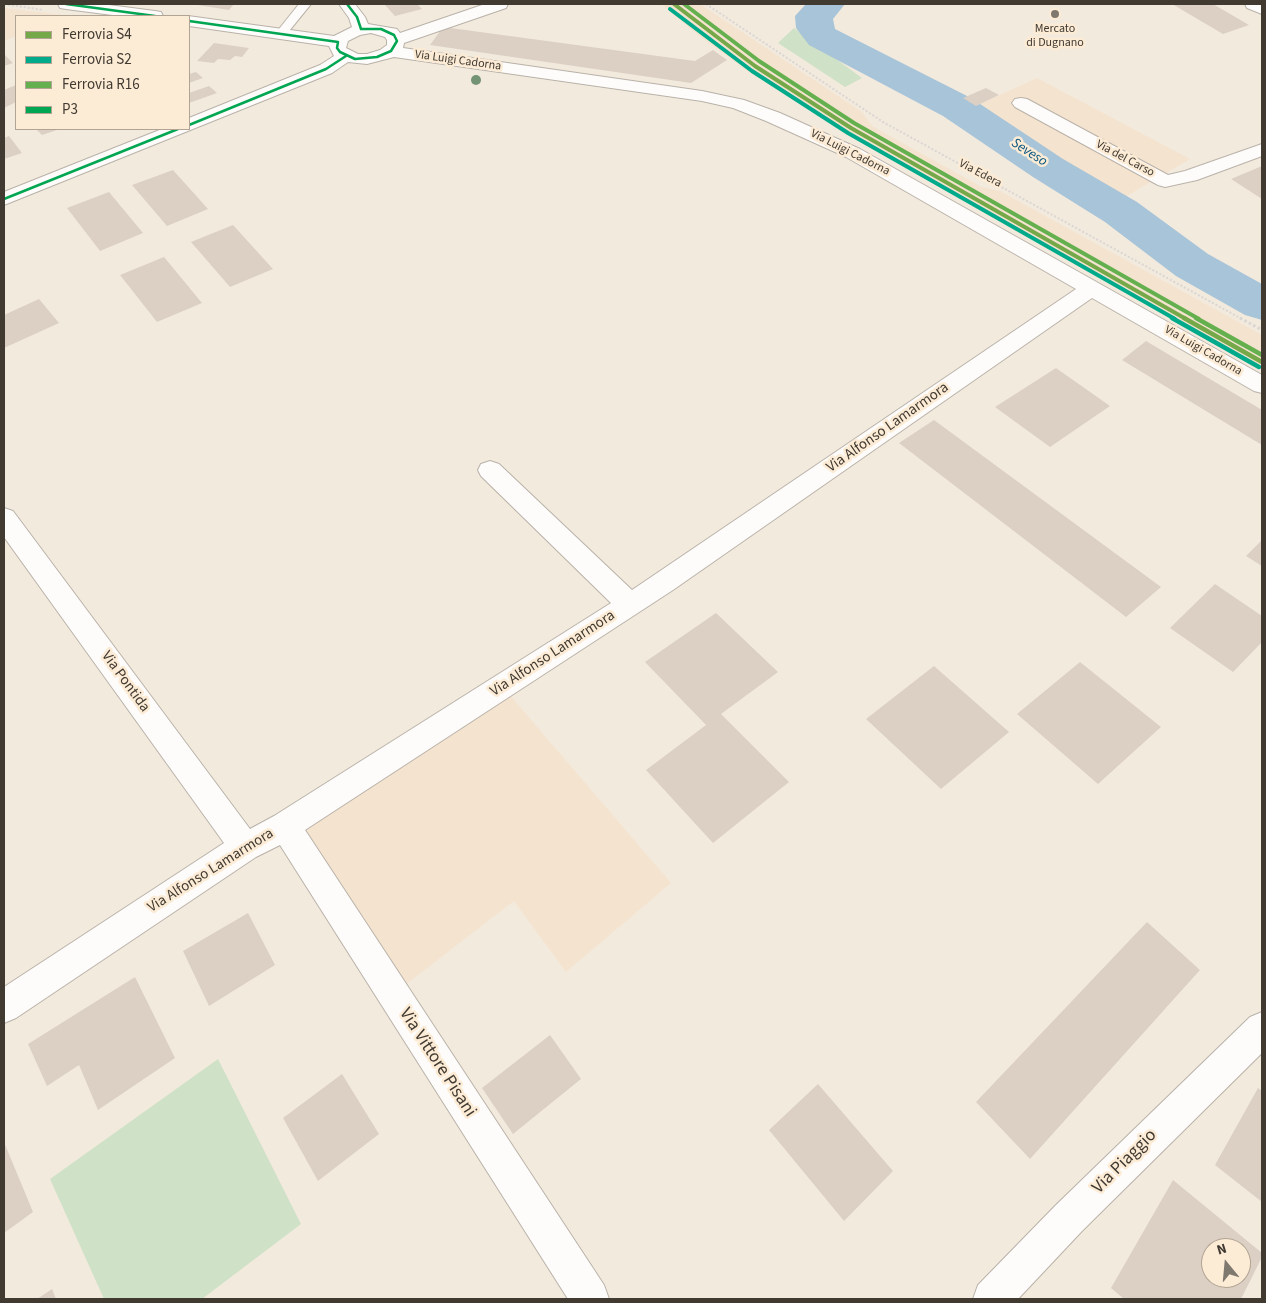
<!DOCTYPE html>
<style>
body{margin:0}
#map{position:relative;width:1266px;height:1303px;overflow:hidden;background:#f3eade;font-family:"Source Sans 3",sans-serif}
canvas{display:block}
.frame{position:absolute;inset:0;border:5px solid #403a31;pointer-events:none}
.legend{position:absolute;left:15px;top:15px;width:175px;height:115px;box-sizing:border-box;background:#fcebd5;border:1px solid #b1a493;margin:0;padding:6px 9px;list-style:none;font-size:15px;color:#403a31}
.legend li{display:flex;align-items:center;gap:10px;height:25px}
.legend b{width:25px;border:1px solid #b1a493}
.north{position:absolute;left:1201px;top:1238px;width:50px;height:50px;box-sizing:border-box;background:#fcebd5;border:1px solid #b1a493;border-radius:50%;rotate:343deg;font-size:14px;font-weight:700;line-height:20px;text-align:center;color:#403a31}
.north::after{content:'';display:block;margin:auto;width:18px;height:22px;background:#7f786e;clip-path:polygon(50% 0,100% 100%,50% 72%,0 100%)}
</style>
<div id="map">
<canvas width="1266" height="1303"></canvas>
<div class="frame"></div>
<ul class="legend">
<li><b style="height:6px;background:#75a848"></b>Ferrovia S4</li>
<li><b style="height:6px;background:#00aa8a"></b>Ferrovia S2</li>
<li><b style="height:6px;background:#65b04e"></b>Ferrovia R16</li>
<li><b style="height:6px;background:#00a651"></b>P3</li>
</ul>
<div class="north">N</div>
</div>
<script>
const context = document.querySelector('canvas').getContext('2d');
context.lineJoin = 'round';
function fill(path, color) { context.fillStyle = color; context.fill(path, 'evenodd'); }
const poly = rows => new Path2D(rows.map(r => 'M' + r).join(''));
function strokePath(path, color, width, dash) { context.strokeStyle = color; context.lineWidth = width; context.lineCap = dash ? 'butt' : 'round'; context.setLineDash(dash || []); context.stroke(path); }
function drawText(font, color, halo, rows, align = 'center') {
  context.font = font + ' "Source Sans 3",sans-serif'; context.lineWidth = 5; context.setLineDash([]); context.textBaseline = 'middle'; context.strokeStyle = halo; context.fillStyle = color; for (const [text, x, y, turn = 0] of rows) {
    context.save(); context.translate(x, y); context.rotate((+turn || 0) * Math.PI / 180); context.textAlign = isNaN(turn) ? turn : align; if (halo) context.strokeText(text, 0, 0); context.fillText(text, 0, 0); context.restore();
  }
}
const built = poly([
 [661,4,700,4,862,112,872,126,982,187,1000,191,1262,335,1262,370,833,125,746,70,698,35],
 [4,8,72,16,16,16,16,36,4,41],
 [1037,78,1190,159,1120,200,976,106],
 [508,693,671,883,566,972,514,901,405,985,304,828]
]);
const green = poly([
 [794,28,862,78,845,87,778,43],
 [218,1059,301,1224,202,1299,104,1299,50,1179]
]);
const river = poly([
 [806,4,845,4,833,19,835,29,971,98,1063,159,1137,202,1208,254,1262,284,1262,320,1245,315,1176,276,1105,222,1033,177,943,116,809,45,796,28,795,16,806,4]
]);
const building = poly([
 [191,4,234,4,229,10],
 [384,4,417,4,422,9,395,16],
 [1172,4,1213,4,1249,25,1223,34],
 [443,27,695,61,713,50,727,60,691,83,430,45],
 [214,43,249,48,242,57,235,56,230,60,218,59,214,63,197,61],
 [4,54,13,63,4,66],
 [196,72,203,78,189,83,189,74],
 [16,85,16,102,4,108,4,90],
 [209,86,217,93,189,103,189,93],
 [986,88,999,95,976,106,963,98],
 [36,129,60,129,42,135],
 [9,136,22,153,4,159,4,138],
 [1262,166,1262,199,1231,179],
 [173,170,208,209,167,226,132,185],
 [109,192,143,233,100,251,67,208],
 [233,225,273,269,230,287,191,242],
 [164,257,202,303,157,322,120,275],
 [39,299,59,323,4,348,4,315],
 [1146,341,1262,410,1262,445,1122,360],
 [1056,368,1110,406,1050,447,995,407],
 [934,420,1161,587,1126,617,899,443],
 [1262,540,1262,566,1246,556],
 [1215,584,1262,616,1262,642,1233,672,1170,628],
 [716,613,778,672,721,714,789,782,713,843,646,770,706,725,645,662],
 [1080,662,1161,727,1098,784,1017,714],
 [934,666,1009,732,941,789,866,719],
 [248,913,275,965,209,1006,183,951],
 [1147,922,1200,970,1030,1159,976,1102],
 [135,977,175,1058,98,1110,79,1065,47,1086,28,1044],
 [550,1035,581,1079,513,1134,482,1088],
 [342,1074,379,1134,318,1181,283,1118],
 [818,1084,893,1171,844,1221,769,1130],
 [1258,1088,1262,1091,1262,1202,1215,1165],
 [4,1142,33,1212,4,1233],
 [1173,1180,1262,1253,1262,1257,1241,1299,1124,1299,1111,1288],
 [1211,1248,1241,1248,1241,1278,1211,1278],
 [52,1289,56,1299,37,1299]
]);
const pathFar1 = poly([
 [4,4,43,10],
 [706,4,883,122,1242,319]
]);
const path = poly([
 [1240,318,1262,330]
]);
const lane = poly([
 [299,4,311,4,285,36,277,36,275,34,299,4]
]);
const street = poly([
 [58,4,101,4,155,11,161,12,163,16,120,16,66,9,60,8,58,4],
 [339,4,355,4,365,17,368,24,397,29,400,33,485,4,508,4,506,8,404,43,403,48,702,91,744,100,780,113,860,149,1262,375,1262,393,1254,391,1092,298,673,590,305,830,604,1285,609,1299,568,1299,280,845,256,857,16,1018,4,1023,4,987,224,843,4,537,4,508,13,511,250,829,274,816,611,603,481,476,478,470,481,464,490,461,499,464,632,590,1076,289,846,157,766,121,733,108,702,101,394,57,367,64,348,62,332,73,4,205,4,192,162,129,189,129,189,118,320,65,334,56,329,46,189,26,188,16,334,36,352,27,349,18,339,4],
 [371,33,385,37,387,40,387,45,380,50,367,54,358,54,346,48,348,41,360,35,371,33],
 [1245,4,1262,4,1262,14,1247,8,1245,4],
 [1021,98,1027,99,1168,175,1185,171,1262,144,1262,156,1197,180,1165,187,1158,185,1015,107,1012,103,1015,99,1021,98],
 [1262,1012,1262,1053,1082,1231,1018,1299,973,1299,978,1285,1056,1205,1250,1017,1262,1012]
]);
const bus1 = poly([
 [66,4,155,16],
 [189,21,338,42,337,48,340,52,355,59,377,57,391,51,397,41,394,35,381,29,361,29,357,17,347,4],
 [189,125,326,69,346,56],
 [4,199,178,129]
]);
const rail1Far1 = poly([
 [674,4,755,66,851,128,1186,319]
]);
const rail1 = poly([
 [1184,318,1262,362]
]);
const rail2Far1 = poly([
 [670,9,752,71,848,133,1175,319]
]);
const rail2 = poly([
 [1172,318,1259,367]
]);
const rail3Far1 = poly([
 [684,4,759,61,854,123,1199,319]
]);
const rail3 = poly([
 [1196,318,1262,355]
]);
const trees = [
 [476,80]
];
const markers = [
 [1055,14,5,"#7f786e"]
];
const farPoinames = [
 ["Mercato",1055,29],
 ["di Dugnano",1055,43]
];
const farStreetnames = [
 ["Via Luigi Cadorna",458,61,8],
 ["Via Luigi Cadorna",850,153,27],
 ["Via del Carso",1125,159,28],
 ["Via Edera",980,174,28],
 ["Via Luigi Cadorna",1203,351,30]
];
const farWaternames = [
 ["Seveso",1029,153,33]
];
const streetNames = [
 ["Via Alfonso Lamarmora",888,428,-35],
 ["Via Alfonso Lamarmora",553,654,-33],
 ["Via Pontida",125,682,54],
 ["Via Alfonso Lamarmora",211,871,-32]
];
const nearStreetnames = [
 ["Via Vittore Pisani",437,1063,57],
 ["Via Piaggio",1125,1162,-45]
];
fill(built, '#f4e3cf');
fill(green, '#cfe1c7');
fill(river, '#a7c4d8');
fill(building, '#dcd0c5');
strokePath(lane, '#b9b2a9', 2);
strokePath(street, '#b9b2a9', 2);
strokePath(pathFar1, '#d9d6d3', 2, [2, 2]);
strokePath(path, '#d9d6d3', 3, [2.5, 2.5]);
fill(lane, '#fdfcfa');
fill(street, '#fdfcfa');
strokePath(bus1, '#00a651', 2.5);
strokePath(rail1Far1, '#75a848', 4);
strokePath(rail1, '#75a848', 4.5);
strokePath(rail2Far1, '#00aa8a', 4);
strokePath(rail2, '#00aa8a', 4.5);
strokePath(rail3Far1, '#65b04e', 4);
strokePath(rail3, '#65b04e', 4.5);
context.fillStyle = '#739374';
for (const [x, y] of trees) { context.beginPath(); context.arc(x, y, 5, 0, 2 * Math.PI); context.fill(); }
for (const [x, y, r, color] of markers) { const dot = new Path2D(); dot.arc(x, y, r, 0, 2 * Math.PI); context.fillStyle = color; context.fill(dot); strokePath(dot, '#fcebd5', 2); }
drawText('12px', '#403a31', '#fcebd5', farPoinames);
drawText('12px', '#403a31', '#fcebd5', farStreetnames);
drawText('italic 14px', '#095782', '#fcebd5', farWaternames);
drawText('15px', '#403a31', '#fcebd5', streetNames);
drawText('18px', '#403a31', '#fcebd5', nearStreetnames);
</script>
